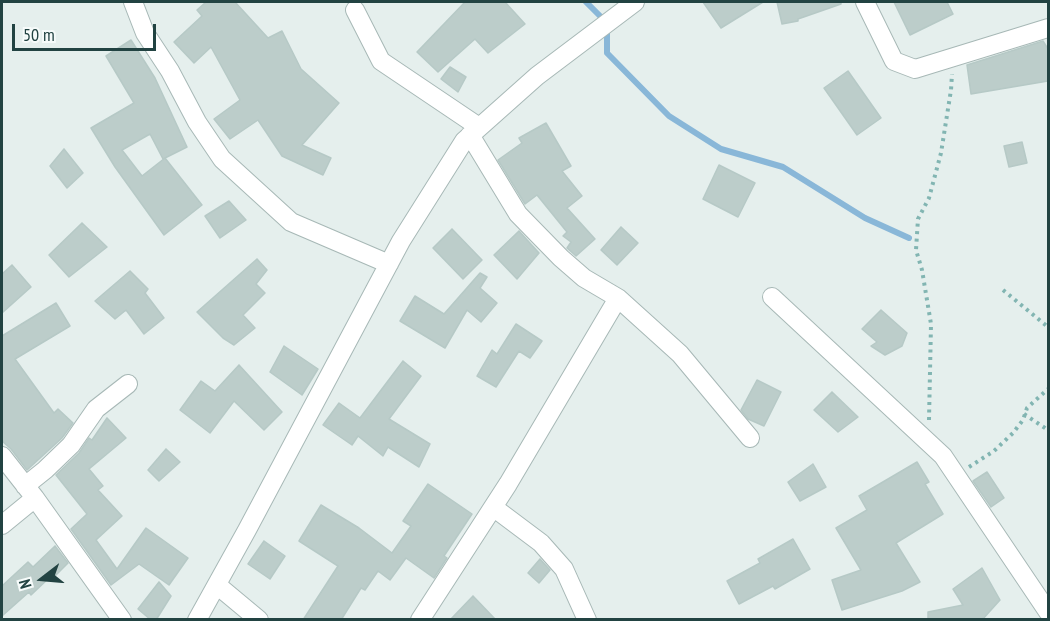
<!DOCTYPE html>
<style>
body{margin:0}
#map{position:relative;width:1050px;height:621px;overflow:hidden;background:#e5efed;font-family:"PT Sans Narrow",sans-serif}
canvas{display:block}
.frame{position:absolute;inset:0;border:3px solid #224342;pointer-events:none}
.north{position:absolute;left:12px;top:549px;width:60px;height:60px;-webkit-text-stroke:4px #f6fbfa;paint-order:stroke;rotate:254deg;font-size:16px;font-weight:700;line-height:24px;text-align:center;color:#224342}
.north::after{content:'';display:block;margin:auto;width:21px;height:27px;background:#224342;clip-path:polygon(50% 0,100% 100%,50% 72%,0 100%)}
.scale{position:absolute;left:12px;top:24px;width:144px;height:27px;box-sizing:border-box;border:3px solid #224342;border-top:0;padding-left:8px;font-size:18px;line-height:21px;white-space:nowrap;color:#224342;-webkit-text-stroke:4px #f6fbfa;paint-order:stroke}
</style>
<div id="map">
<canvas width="1050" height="621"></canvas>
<div class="frame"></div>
<div class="north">N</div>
<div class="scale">50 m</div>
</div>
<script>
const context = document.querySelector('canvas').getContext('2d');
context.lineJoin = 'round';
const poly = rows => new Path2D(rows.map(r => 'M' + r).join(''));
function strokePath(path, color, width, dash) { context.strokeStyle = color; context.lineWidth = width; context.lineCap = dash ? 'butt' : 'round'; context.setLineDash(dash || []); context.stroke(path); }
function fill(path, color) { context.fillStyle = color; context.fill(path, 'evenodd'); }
const stream = poly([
 [586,2,607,23,607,53,669,116,721,149,783,167,865,218,909,238]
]);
const building = poly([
 [206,2,235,2,268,38,282,31,301,69,339,103,302,145,331,158,323,175,282,156,258,120,230,139,214,119,240,100,211,47,194,63,174,42,202,16,197,10,206,2],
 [465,2,505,2,525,24,488,53,475,39,438,72,417,52,465,2],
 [703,2,763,2,721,28,703,2],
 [777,2,841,2,841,4,798,19,798,21,782,24,777,2],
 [894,2,947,2,953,14,910,35,894,2],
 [131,40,155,78,187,147,163,159,150,134,122,150,142,176,165,158,202,205,164,235,115,167,91,128,134,103,106,56,131,40],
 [1043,41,1048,49,1048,81,971,94,967,65,1043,41],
 [450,67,466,77,458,92,441,79,450,67],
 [848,71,881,118,857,135,824,88,848,71],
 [546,123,571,166,562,171,582,196,567,208,595,239,576,256,567,248,571,242,563,236,567,232,537,195,525,204,498,160,522,143,519,138,546,123],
 [1022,142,1027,163,1009,167,1004,146,1022,142],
 [64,149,83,173,67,188,50,166,64,149],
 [719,165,755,183,738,217,703,199,719,165],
 [229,201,246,220,220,238,205,216,229,201],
 [82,223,107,247,69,277,49,255,82,223],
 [621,227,638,243,617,265,601,250,621,227],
 [452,229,482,260,463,279,433,248,452,229],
 [519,231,539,253,517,279,494,255,519,231],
 [257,259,267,270,256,284,265,293,243,315,255,328,234,345,223,338,197,312,257,259],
 [12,265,31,287,2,313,2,274,12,265],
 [130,271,148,289,145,293,164,318,144,334,126,310,115,319,95,301,130,271],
 [480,273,487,277,480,288,497,303,481,322,467,310,445,348,400,321,415,296,444,314,480,273],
 [56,303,70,326,15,359,54,413,58,409,73,423,62,438,27,470,11,449,2,441,2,336,56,303],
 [881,310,907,333,902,346,885,355,871,346,877,342,862,329,881,310],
 [516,324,542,341,530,358,519,351,496,387,477,376,492,350,497,354,516,324],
 [284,346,318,369,302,395,270,372,284,346],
 [403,361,421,376,389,419,430,444,419,467,388,447,383,456,358,436,352,445,323,425,339,403,360,418,403,361],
 [239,365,282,412,264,430,234,401,210,433,180,410,201,381,215,391,239,365],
 [757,380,781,392,764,426,748,419,741,410,757,380],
 [832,392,858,417,838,432,814,410,832,392],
 [107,418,126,438,89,469,103,486,98,490,122,516,96,540,117,569,146,528,188,558,169,585,139,564,111,585,71,529,87,514,56,475,79,453,89,438,92,440,107,418],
 [166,449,180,462,159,481,148,470,166,449],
 [917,462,929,482,925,484,943,514,896,543,920,582,902,591,842,610,832,580,861,570,836,528,867,510,859,496,917,462],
 [813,464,826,487,800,501,788,482,813,464],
 [987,472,1004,498,991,507,973,481,987,472],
 [428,484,472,514,444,556,447,558,434,578,406,558,390,580,378,571,365,590,361,588,341,620,303,620,338,566,299,541,321,505,359,528,392,553,411,526,403,521,428,484],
 [793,539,810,569,775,589,773,586,739,604,727,581,760,563,758,559,793,539],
 [264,541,285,556,270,579,248,564,264,541],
 [55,546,68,563,51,580,49,578,31,595,29,592,2,616,2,586,28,562,33,567,55,546],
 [540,559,550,570,539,583,528,573,540,559],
 [982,568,1000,600,982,620,928,620,928,612,963,605,953,589,982,568],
 [159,582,171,596,156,620,151,620,138,609,159,582],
 [473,596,496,620,450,620,473,596]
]);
const path = poly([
 [1003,290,1048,327],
 [1024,414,1048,430],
 [929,420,931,324,922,270,916,250,918,219,929,198,941,153,951,90,952,74],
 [969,467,994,451,1013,433,1023,420,1027,408,1048,389]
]);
const minor = poly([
 [133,2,145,33,170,71,197,122,222,159,291,222,389,264],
 [865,2,894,61,915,69,1048,28],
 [355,10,381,61,479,127],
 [470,135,518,214,561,258,584,278,618,298,680,354,750,438],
 [772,297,943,456,1048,612],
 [2,456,35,498,122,620],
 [25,486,45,470,71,445,96,409,128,384],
 [493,507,541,543,564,569,587,620],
 [2,525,35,498],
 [217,585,259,620],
 [197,620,247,530,401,241,464,141,537,76,635,2],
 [420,620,508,484,618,298]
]);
strokePath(stream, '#89b7d8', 6);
fill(building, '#bccdca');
strokePath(building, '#b6c9c6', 1.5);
strokePath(minor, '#a7b8b6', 20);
strokePath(path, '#82b5b2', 4, [3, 4.5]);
strokePath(minor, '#fff', 18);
</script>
